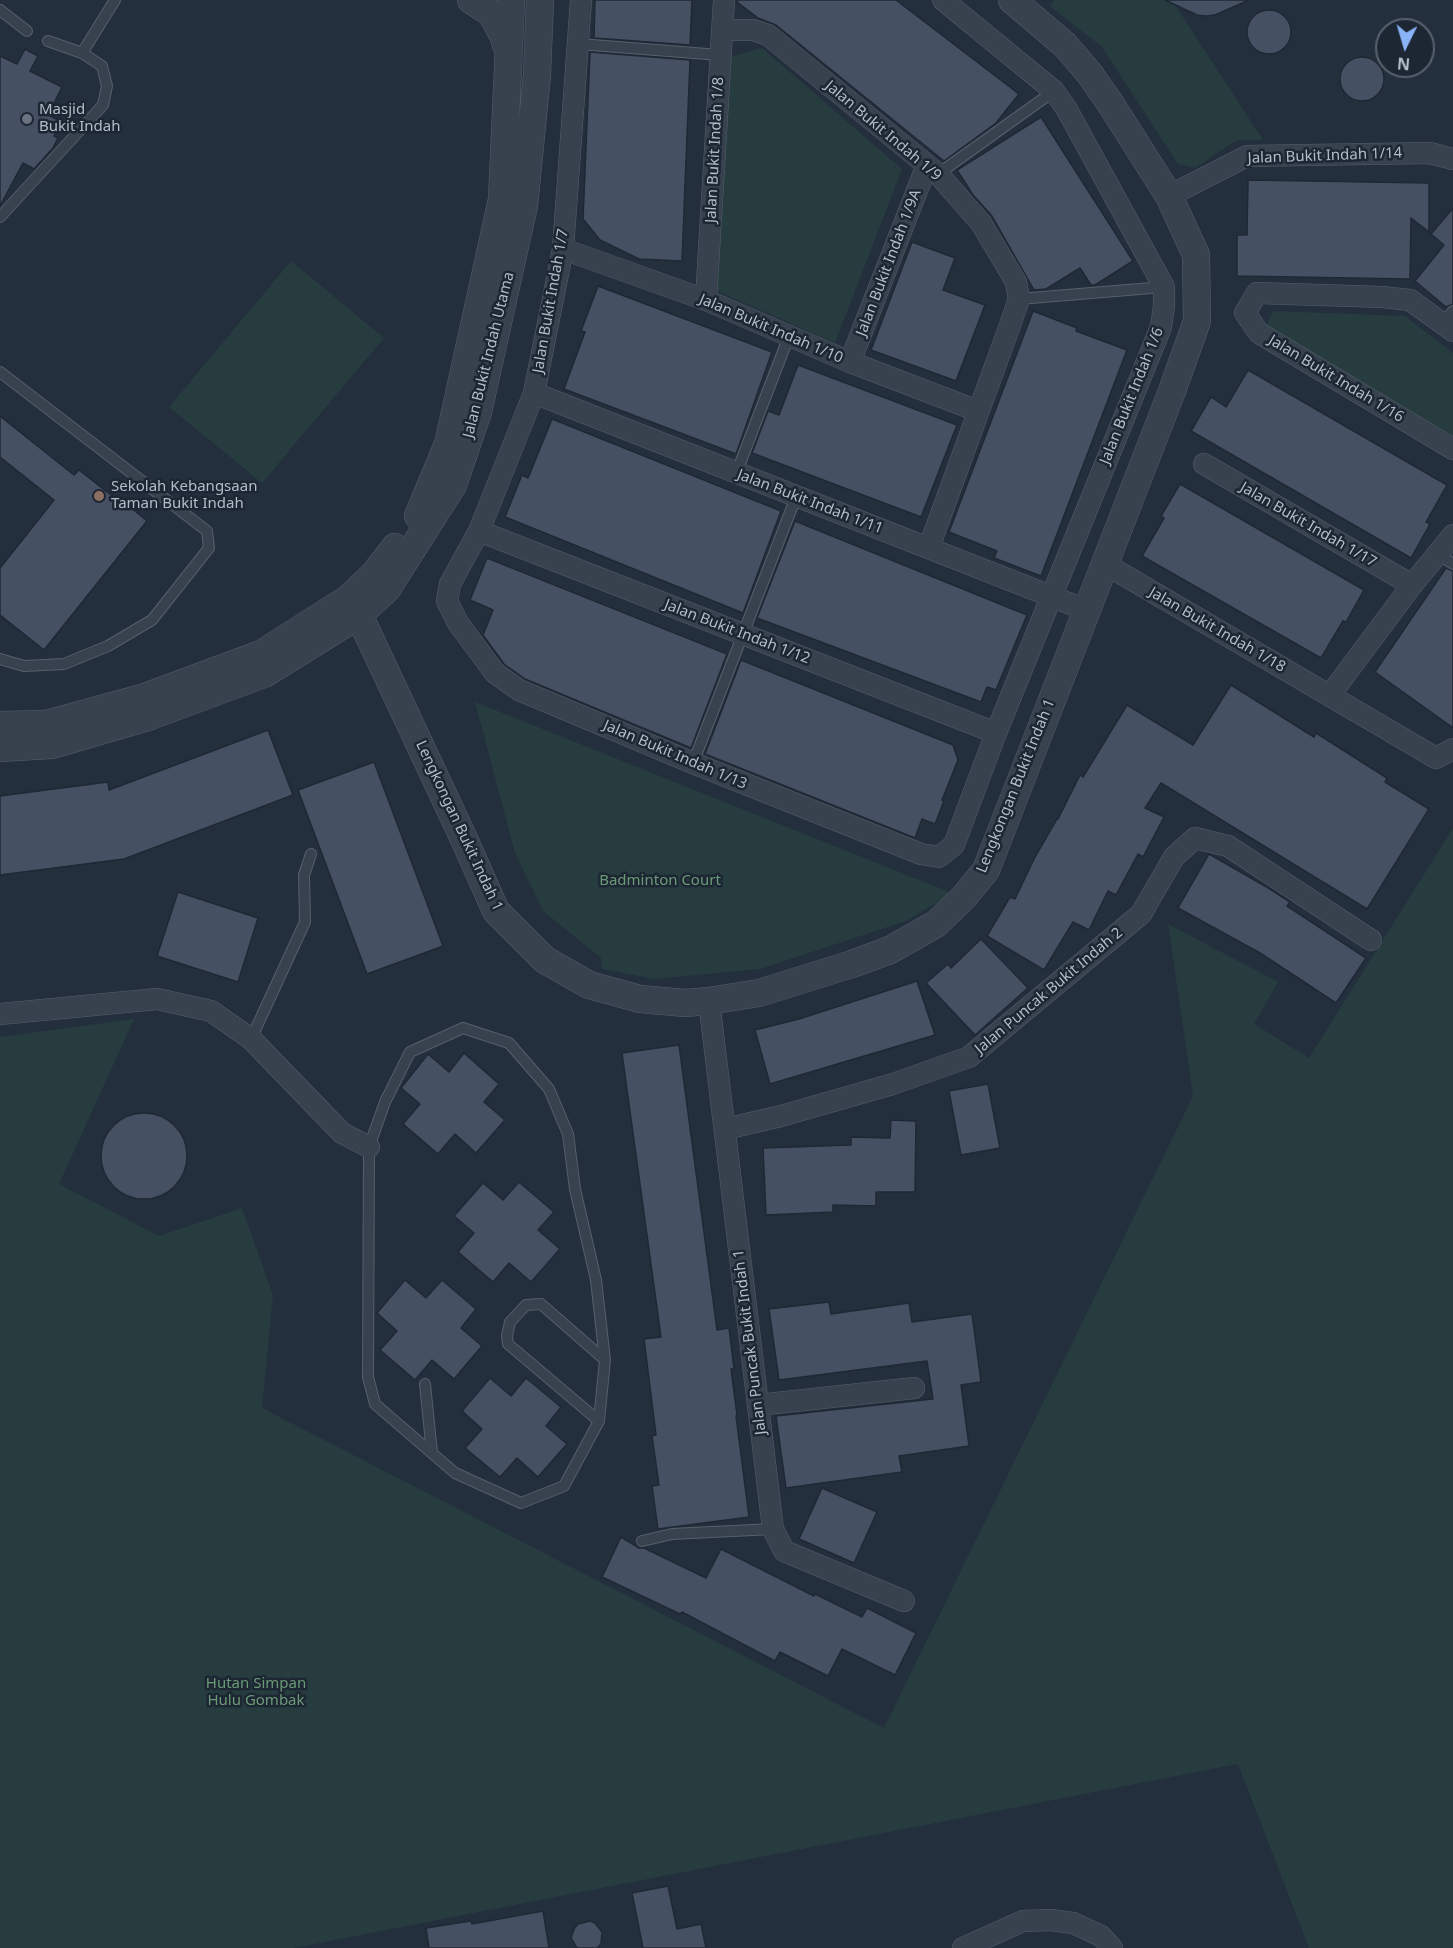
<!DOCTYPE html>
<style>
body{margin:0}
#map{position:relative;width:1453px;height:1948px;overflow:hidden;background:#242f3e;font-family:"Noto Sans",sans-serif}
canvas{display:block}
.north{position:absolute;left:1375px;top:18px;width:60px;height:60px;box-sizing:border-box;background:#1d2633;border:2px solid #59626f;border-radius:50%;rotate:185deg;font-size:16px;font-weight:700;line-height:24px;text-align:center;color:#b4bcc9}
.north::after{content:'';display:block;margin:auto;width:21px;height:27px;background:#8ab4f8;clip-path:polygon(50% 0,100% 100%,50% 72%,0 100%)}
</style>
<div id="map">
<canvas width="1453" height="1948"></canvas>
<div class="north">N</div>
</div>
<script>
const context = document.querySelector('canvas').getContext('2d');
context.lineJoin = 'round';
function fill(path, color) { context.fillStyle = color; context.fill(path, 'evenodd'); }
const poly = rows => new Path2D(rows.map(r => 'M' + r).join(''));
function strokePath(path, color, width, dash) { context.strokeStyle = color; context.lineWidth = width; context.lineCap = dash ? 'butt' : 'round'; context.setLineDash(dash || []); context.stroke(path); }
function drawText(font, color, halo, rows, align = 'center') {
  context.font = font + ' "Noto Sans",sans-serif'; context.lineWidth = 5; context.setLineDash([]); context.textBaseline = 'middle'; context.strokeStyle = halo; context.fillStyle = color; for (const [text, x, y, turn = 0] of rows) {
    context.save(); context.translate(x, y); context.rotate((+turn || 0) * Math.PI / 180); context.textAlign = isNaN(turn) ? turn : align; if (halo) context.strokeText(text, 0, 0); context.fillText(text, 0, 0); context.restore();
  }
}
const green = poly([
 [1055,0,1172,0,1263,140,1237,140,1195,168,1178,164,1102,47,1050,6],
 [762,48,902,169,835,343,713,289,729,57],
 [291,261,384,338,262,483,169,407],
 [1273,311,1405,316,1453,353,1453,437,1266,326],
 [475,702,952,893,906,921,760,969,654,979,602,969,601,958,543,911,515,853],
 [1453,828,1453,1948,1309,1948,1238,1764,294,1948,0,1948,0,1037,134,1019,59,1184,159,1236,242,1208,273,1295,262,1408,884,1728,1193,1096,1168,924,1278,982,1254,1024,1309,1058]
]);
const building = poly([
 [595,0,692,0,690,45,594,38,595,0],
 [737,0,896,0,1019,94,996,123,944,161,776,25,758,18,737,2,737,0],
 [1165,0,1249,0,1215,15,1206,16,1197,15,1165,0],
 '1247 32a22 22 0 1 1 44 0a22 22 0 1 1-44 0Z',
 [25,49,38,56,30,71,62,87,48,115,62,122,54,136,58,138,53,148,34,169,23,163,0,206,0,56,17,64,25,49],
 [590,52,690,60,682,261,639,259,600,240,583,219,590,52],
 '1340 79a22 22 0 1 1 44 0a22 22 0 1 1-44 0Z',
 [1041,117,1133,261,1095,285,1091,285,1080,268,1046,289,1034,290,992,216,973,195,957,170,1041,117],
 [1248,180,1429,183,1429,232,1411,218,1410,279,1237,276,1237,235,1247,235,1248,180],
 [1453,208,1453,304,1446,307,1415,281,1444,245,1431,234,1453,208],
 [912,242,955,258,943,290,985,305,956,381,871,350,912,242],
 [598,286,772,352,736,454,564,389,585,332,581,331,598,286],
 [1033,311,1077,328,1076,331,1127,350,1041,576,994,558,997,551,949,532,1033,311],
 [798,365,957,425,921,517,752,453,768,411,779,415,798,365],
 [1248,370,1447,485,1426,522,1430,524,1411,558,1191,431,1211,397,1226,407,1248,370],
 [0,416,74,475,79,470,120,502,122,500,147,521,44,650,0,615,0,568,54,500,0,457,0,416],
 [552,419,781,511,743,613,505,517,522,475,528,478,552,419],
 [1180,484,1364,590,1346,622,1343,621,1321,658,1142,556,1164,518,1161,516,1180,484],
 [795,521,1027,615,996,690,987,687,981,702,757,618,795,521],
 [487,558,727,654,691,748,525,679,504,664,483,635,493,610,470,600,487,558],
 [1446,568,1453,571,1453,728,1375,672,1446,568],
 [741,660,953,745,958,760,942,800,944,801,935,824,922,819,915,838,705,754,741,660],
 [1231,685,1314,737,1316,733,1346,752,1387,778,1385,782,1429,809,1367,909,1161,783,1145,808,1164,817,1143,857,1138,854,1116,895,1108,891,1089,930,1073,922,1044,970,987,936,1010,897,1015,899,1034,859,1057,819,1058,819,1080,775,1083,777,1127,705,1193,745,1231,685],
 [268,730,293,795,124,859,0,875,0,796,108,782,109,790,268,730],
 [374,762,443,946,367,974,298,790,374,762],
 [1209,854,1270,889,1290,902,1287,906,1366,958,1336,1003,1260,953,1178,908,1209,854],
 [178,892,258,918,238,982,157,956,178,892],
 [981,939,1028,988,975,1035,926,983,948,964,951,968,981,939],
 [917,981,935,1035,770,1084,755,1030,799,1019,917,981],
 [679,1045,717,1330,729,1328,734,1369,731,1369,737,1415,736,1416,749,1517,658,1529,652,1486,659,1485,652,1436,656,1435,644,1339,661,1337,622,1053,679,1045],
 [464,1053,499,1084,484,1102,505,1120,476,1153,455,1134,438,1154,403,1124,420,1104,401,1088,428,1054,449,1072,464,1053],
 [988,1084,1000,1148,961,1155,949,1091,988,1084],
 '101 1156a43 43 0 1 1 86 0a43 43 0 1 1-86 0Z',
 [891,1120,916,1121,915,1192,876,1192,876,1206,833,1205,833,1212,766,1215,763,1148,851,1145,851,1137,890,1138,891,1120],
 [519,1182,554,1212,538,1230,560,1249,531,1282,509,1263,493,1282,458,1252,474,1233,454,1216,483,1183,503,1200,519,1182],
 [405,1280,426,1298,442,1280,476,1309,461,1328,482,1346,454,1379,432,1360,415,1380,380,1350,397,1331,377,1313,405,1280],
 [829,1302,831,1314,909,1303,912,1322,972,1314,981,1382,961,1385,969,1446,899,1456,902,1472,786,1488,776,1416,933,1399,927,1361,779,1380,769,1309,829,1302],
 [490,1378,511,1396,526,1378,561,1407,546,1426,567,1444,538,1477,517,1458,500,1477,465,1448,482,1429,462,1411,490,1378],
 [822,1488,877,1512,854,1563,799,1539,822,1488],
 [621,1537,639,1548,644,1548,706,1578,721,1549,814,1596,815,1594,862,1617,867,1608,916,1633,895,1675,842,1649,828,1676,780,1652,775,1661,682,1612,680,1614,602,1577,621,1537],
 [668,1886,677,1929,701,1924,706,1948,643,1948,632,1893,668,1886],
 [543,1911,549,1948,429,1948,426,1928,471,1921,472,1924,543,1911],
 [590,1921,595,1923,602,1932,601,1944,597,1948,577,1948,571,1938,574,1929,578,1924,590,1921]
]);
const service = poly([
 [0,10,27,31],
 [579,44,720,55],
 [82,53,115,0],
 [938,174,1054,91],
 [0,217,103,105,107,86,102,66,82,53,48,41],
 [1019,299,1164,287],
 [1443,323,1453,311],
 [0,372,207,531,209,548,152,620,108,646,64,664,24,666,0,659],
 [736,474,789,336],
 [1438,554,1453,564],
 [693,763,796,497],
 [463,1028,509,1043,549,1089,568,1134,575,1189,596,1280,605,1360,599,1421,564,1486,521,1503,455,1473,375,1404,368,1377,369,1147,385,1102,410,1052,463,1028],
 [251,1039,305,922,304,875,311,854],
 [425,1384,432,1453],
 [599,1421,508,1344,507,1336,510,1322,526,1305,541,1304,605,1360],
 [642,1541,672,1534,773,1529]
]);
const minor = poly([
 [581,0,563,249,534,393,479,531,450,584,447,601,458,623,495,673,519,690,693,763,921,854,939,857,954,845,996,733,1161,327,1164,306,1164,287,1066,108,1054,91,943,0],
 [722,30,753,30,768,35,938,174,981,223,1016,282,1019,299,1009,328,929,547],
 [1169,196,1247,156,1430,153,1453,159],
 [563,249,706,300,850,362,978,411],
 [706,300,724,0],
 [1453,331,1410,300,1382,297,1257,293,1245,313,1259,333,1453,449],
 [850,362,927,165],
 [534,393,1086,610],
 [1204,464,1412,585],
 [479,531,996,733],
 [1105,564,1436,758,1453,749],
 [1330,695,1412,585,1453,535],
 [709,1001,773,1529,784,1551,904,1601],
 [0,1014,157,999,211,1011,251,1039,342,1133,369,1147],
 [725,1129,781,1116,893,1084,969,1057,1141,914,1174,857,1195,838,1228,846,1371,940],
 [758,1405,914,1388],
 [963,1948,1023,1921,1051,1920,1073,1923,1101,1936,1112,1948]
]);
const tertiary = poly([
 [471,0,491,13,503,35,506,45],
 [418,516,448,444,502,199,511,0],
 [349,598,359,615,464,839,496,911,545,960,589,985,640,999,685,1003,709,1001,759,993,852,964,890,950,936,924,964,897,986,870,1172,391,1197,321,1196,255,1169,196,1110,103,1089,73,1065,45,1012,0],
 [0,725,46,724,145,697,261,654,349,598,374,574,395,547],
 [0,748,52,745,151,716,264,674,359,615,387,589,453,485,478,412,524,206,537,75,540,0]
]);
const markers = [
 [27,119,6,"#6b7280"],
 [99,496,6,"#8d6e63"]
];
const poiNames = [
 ["Masjid",39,110],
 ["Bukit Indah",39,127],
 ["Sekolah Kebangsaan",111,487],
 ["Taman Bukit Indah",111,504]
];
const streetNames = [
 ["Jalan Bukit Indah 1/9",883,131,40],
 ["Jalan Bukit Indah 1/8",715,150,-87],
 ["Jalan Bukit Indah 1/14",1325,156,-2],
 ["Jalan Bukit Indah 1/9A",889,263,-69],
 ["Jalan Bukit Indah 1/7",551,301,-80],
 ["Jalan Bukit Indah 1/10",771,329,23],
 ["Jalan Bukit Indah Utama",489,355,-76],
 ["Jalan Bukit Indah 1/16",1336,379,31],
 ["Jalan Bukit Indah 1/6",1132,396,-68],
 ["Jalan Bukit Indah 1/11",810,502,21],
 ["Jalan Bukit Indah 1/17",1308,525,30],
 ["Jalan Bukit Indah 1/18",1217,630,30],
 ["Jalan Bukit Indah 1/12",737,632,21],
 ["Jalan Bukit Indah 1/13",675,755,23],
 ["Lengkongan Bukit Indah 1",1016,786,-68],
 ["Lengkongan Bukit Indah 1",459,826,65],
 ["Jalan Puncak Bukit Indah 2",1049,991,-40],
 ["Jalan Puncak Bukit Indah 1",750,1342,-97]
];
const parkNames = [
 ["Badminton Court",660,881],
 ["Hutan Simpan",256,1684],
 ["Hulu Gombak",256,1701]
];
fill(green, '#263c3f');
fill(building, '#455162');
strokePath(building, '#1f2835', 1.5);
strokePath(service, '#565f6c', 12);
strokePath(minor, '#565f6c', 22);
strokePath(tertiary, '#565f6c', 28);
strokePath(service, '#38414e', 10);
strokePath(minor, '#38414e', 21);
strokePath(tertiary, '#38414e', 27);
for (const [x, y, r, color] of markers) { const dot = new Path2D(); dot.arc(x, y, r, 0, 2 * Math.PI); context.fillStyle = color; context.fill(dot); strokePath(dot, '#1d2633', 2); }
drawText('15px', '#b4bcc9', '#1d2633', poiNames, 'left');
drawText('15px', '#b4bcc9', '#1d2633', streetNames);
drawText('15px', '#6b9a76', '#1d2633', parkNames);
</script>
